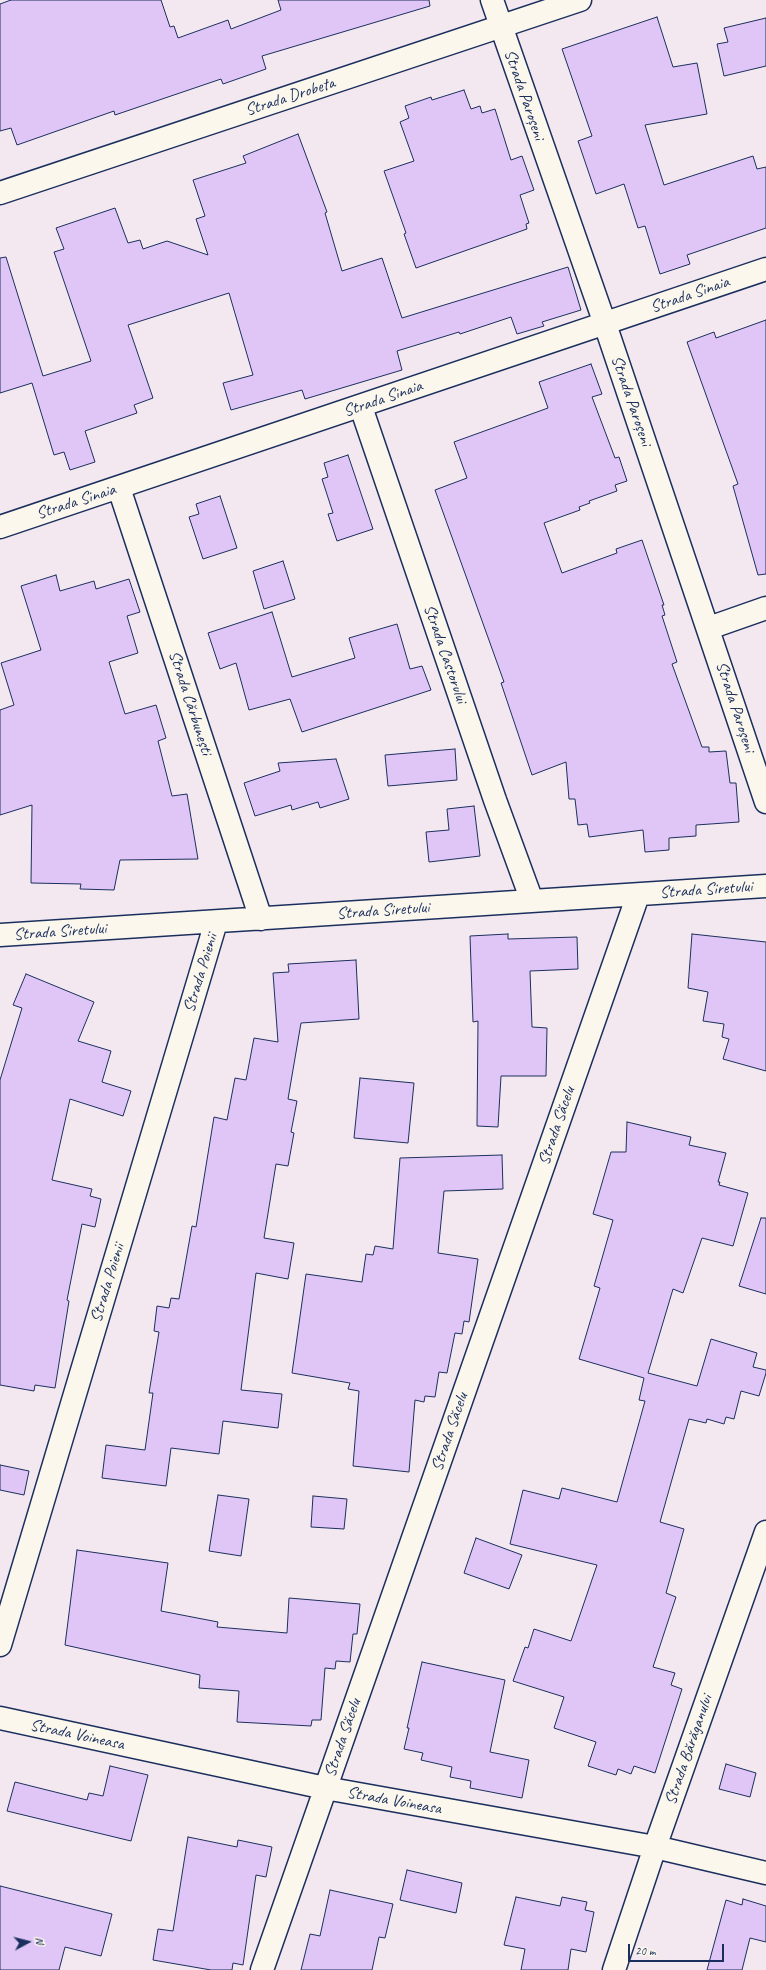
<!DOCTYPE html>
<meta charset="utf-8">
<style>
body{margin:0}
#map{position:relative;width:766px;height:1970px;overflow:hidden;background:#f3e8ef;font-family:Caveat,sans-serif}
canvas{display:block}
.north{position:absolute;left:8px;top:1922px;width:40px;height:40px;-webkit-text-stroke:3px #fbf7ec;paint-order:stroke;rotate:83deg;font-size:11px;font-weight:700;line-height:16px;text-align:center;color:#1b2f5e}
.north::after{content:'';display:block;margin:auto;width:14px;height:18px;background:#1b2f5e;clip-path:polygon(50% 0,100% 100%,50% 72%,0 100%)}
.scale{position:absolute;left:628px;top:1944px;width:96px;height:18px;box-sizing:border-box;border:2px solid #1b2f5e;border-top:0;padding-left:5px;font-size:12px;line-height:14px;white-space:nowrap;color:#1b2f5e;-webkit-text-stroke:3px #fbf7ec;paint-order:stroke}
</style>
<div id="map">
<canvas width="766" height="1970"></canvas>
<div class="north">N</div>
<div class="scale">20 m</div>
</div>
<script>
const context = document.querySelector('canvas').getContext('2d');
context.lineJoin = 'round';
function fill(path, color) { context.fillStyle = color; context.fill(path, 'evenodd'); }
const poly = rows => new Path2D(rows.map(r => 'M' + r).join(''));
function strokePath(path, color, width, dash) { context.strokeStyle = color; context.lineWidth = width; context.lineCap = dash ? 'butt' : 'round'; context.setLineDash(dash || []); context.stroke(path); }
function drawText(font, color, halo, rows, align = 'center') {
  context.font = font + ' Caveat,sans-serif'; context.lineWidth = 3.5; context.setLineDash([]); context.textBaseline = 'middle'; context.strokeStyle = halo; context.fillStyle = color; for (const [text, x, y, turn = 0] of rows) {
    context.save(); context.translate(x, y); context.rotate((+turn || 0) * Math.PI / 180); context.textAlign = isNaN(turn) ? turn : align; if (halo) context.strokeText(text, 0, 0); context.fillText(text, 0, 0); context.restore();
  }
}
const building = poly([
 [11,0,161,0,170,27,174,26,178,38,228,20,231,29,281,10,278,0,429,0,430,6,262,56,266,69,223,84,221,79,115,115,114,111,17,145,11,128,0,131,0,4,11,0],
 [657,17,673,67,697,63,707,114,645,125,664,185,753,156,757,169,766,167,766,228,687,255,690,264,660,274,645,226,638,228,624,184,596,194,578,141,592,136,562,49,657,17],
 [766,18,766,66,724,76,717,44,728,42,724,28,766,18],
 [464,90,471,109,480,106,482,113,495,109,511,160,522,156,534,190,520,195,529,223,526,224,527,229,416,268,404,234,406,233,384,171,414,161,400,122,409,118,405,106,431,97,432,100,464,90],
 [298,134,327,212,325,213,342,271,382,258,402,318,568,267,581,310,542,322,544,326,517,334,511,317,460,334,459,332,397,351,402,370,305,399,302,390,231,410,223,383,253,375,229,293,188,306,128,325,153,398,134,405,137,413,85,431,95,462,70,470,64,452,54,455,32,383,0,393,0,258,6,257,43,376,91,361,54,252,64,249,56,228,115,208,128,243,140,240,143,249,167,241,208,255,196,219,205,216,193,180,246,163,243,156,298,134],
 [766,320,766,574,758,575,733,486,738,484,687,342,714,332,716,338,766,320],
 [591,364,602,394,592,397,615,458,619,457,627,481,615,485,617,491,589,501,590,503,579,507,580,510,544,523,562,573,617,553,616,549,642,540,664,605,662,605,665,615,662,616,677,662,672,664,702,747,709,747,709,752,726,751,730,783,736,783,739,822,696,825,696,836,669,838,669,850,645,852,643,830,589,837,587,824,578,825,575,799,569,799,566,762,532,775,501,683,504,682,435,490,467,478,454,442,548,408,539,382,591,364],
 [348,455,373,529,337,541,328,514,333,513,322,479,328,477,324,463,348,455],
 [220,496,237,548,203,559,189,517,199,514,196,504,220,496],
 [283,561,295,599,264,609,253,571,283,561],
 [56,575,60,591,94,581,96,589,129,579,140,612,127,616,138,653,109,662,125,714,156,705,166,738,158,741,172,796,187,794,198,859,120,860,114,890,80,889,81,884,31,883,32,805,0,815,0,710,14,705,1,663,41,650,21,586,56,575],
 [272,612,292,677,355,658,349,638,397,624,410,669,422,666,431,690,302,732,290,699,249,710,236,663,220,669,208,633,272,612],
 [455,749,457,780,388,786,385,755,455,749],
 [336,759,349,799,320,808,318,802,292,810,291,805,255,816,244,783,280,771,278,763,336,759],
 [474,806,480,856,429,862,426,832,449,830,447,809,474,806],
 [508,934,508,939,577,937,578,969,530,971,532,1027,547,1028,546,1076,501,1076,498,1127,477,1126,478,1021,473,1022,470,936,508,934],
 [692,934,766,942,766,1071,723,1059,729,1039,722,1037,724,1024,703,1021,708,992,688,988,692,934],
 [356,960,359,1019,301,1023,288,1099,297,1101,291,1132,294,1133,288,1166,276,1164,264,1238,294,1243,288,1279,256,1273,241,1390,282,1394,278,1428,223,1421,219,1454,171,1448,166,1486,102,1478,106,1445,145,1450,153,1393,149,1393,159,1332,154,1331,157,1306,169,1308,171,1298,179,1299,192,1226,196,1227,214,1117,227,1120,235,1078,246,1080,254,1038,278,1042,273,973,289,972,288,964,356,960],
 [26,974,94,1002,78,1041,111,1051,102,1082,131,1091,123,1116,70,1099,52,1180,92,1189,90,1196,101,1199,95,1227,82,1224,67,1300,69,1301,55,1388,35,1385,34,1391,0,1385,0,1080,22,1008,13,1005,26,974],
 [360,1078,414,1083,408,1143,354,1138,360,1078],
 [627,1122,691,1137,689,1145,726,1153,718,1182,720,1182,719,1185,748,1193,733,1246,702,1238,683,1293,673,1289,648,1373,697,1386,711,1339,757,1353,753,1367,766,1370,766,1373,759,1396,741,1391,734,1419,726,1417,724,1424,707,1419,706,1423,689,1419,660,1522,684,1529,666,1593,676,1597,653,1667,675,1673,671,1685,682,1689,655,1773,634,1766,631,1774,618,1769,616,1775,588,1766,596,1742,554,1728,564,1697,513,1681,525,1647,528,1648,534,1629,571,1641,597,1565,510,1544,523,1490,559,1499,562,1488,617,1502,645,1401,639,1400,644,1378,579,1359,600,1288,594,1286,613,1220,593,1214,611,1152,626,1152,627,1122],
 [502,1155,503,1189,444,1191,438,1253,478,1259,469,1322,464,1321,462,1334,455,1333,447,1373,439,1372,435,1397,425,1396,424,1402,415,1400,409,1472,353,1466,359,1391,348,1389,350,1383,292,1373,306,1274,362,1282,366,1254,373,1255,375,1246,393,1249,400,1158,502,1155],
 [761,1218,766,1218,766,1294,739,1286,761,1218],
 [0,1465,29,1471,24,1495,0,1490,0,1465],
 [218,1495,249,1499,241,1556,209,1551,218,1495],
 [313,1496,347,1499,344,1529,311,1527,313,1496],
 [476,1538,522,1555,509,1589,464,1573,476,1538],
 [77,1550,168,1563,161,1611,218,1622,217,1627,287,1633,289,1598,360,1604,357,1634,353,1634,350,1662,336,1661,335,1669,325,1668,321,1720,312,1720,311,1726,237,1722,239,1691,199,1688,200,1675,65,1645,77,1550],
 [422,1662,505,1680,490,1752,529,1760,522,1798,470,1788,471,1781,450,1777,452,1767,421,1760,423,1753,404,1749,409,1728,407,1728,422,1662],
 [726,1764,756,1773,750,1797,719,1789,726,1764],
 [110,1766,148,1775,131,1841,7,1811,15,1782,87,1800,89,1793,103,1796,110,1766],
 [188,1837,237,1847,238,1840,272,1847,266,1877,256,1875,243,1965,233,1963,232,1970,211,1970,153,1960,158,1929,173,1931,188,1837],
 [407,1870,462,1883,456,1913,400,1900,407,1870],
 [0,1886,112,1914,101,1956,65,1947,59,1970,0,1970,0,1886],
 [330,1890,393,1904,385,1938,379,1937,372,1970,301,1970,310,1934,320,1936,330,1890],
 [516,1897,560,1906,562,1897,587,1902,585,1910,594,1912,586,1952,571,1949,568,1970,521,1970,525,1949,504,1945,516,1897],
 [743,1899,766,1906,766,1942,750,1938,742,1970,707,1970,726,1900,742,1905,743,1899]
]);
const minor = poly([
 [492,0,605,324,766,802],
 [0,193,580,0],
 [361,407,495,800,532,901],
 [119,488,261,919],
 [0,527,766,269],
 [709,628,766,608],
 [0,935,766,886],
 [0,1645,216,922],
 [0,1718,325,1788,655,1847,766,1873],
 [262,1970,638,895],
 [614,1970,655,1847,766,1532]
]);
const streetNames = [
 ["Strada Paroșeni",524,95,71],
 ["Strada Drobeta",290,97,-18],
 ["Strada Sinaia",690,295,-19],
 ["Strada Sinaia",383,399,-19],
 ["Strada Paroșeni",631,401,71],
 ["Strada Sinaia",76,502,-18],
 ["Strada Castorului",445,654,71],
 ["Strada Cărbunești",190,703,72],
 ["Strada Paroșeni",735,707,72],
 ["Strada Siretului",706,890,-4],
 ["Strada Siretului",383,911,-4],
 ["Strada Siretului",60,932,-4],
 ["Strada Poienii",201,973,-73],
 ["Strada Săcelu",557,1126,-71],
 ["Strada Poienii",108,1283,-73],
 ["Strada Săcelu",450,1432,-71],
 ["Strada Voineasa",77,1735,12],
 ["Strada Săcelu",343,1738,-71],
 ["Strada Bărăganului",689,1750,-71],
 ["Strada Voineasa",394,1801,10]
];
fill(building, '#e0c6f6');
strokePath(building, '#1b2f5e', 1);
strokePath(minor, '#1b2f5e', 25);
strokePath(minor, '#fbf7ec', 22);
drawText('17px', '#1b2f5e', '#fbf7ec', streetNames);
</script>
